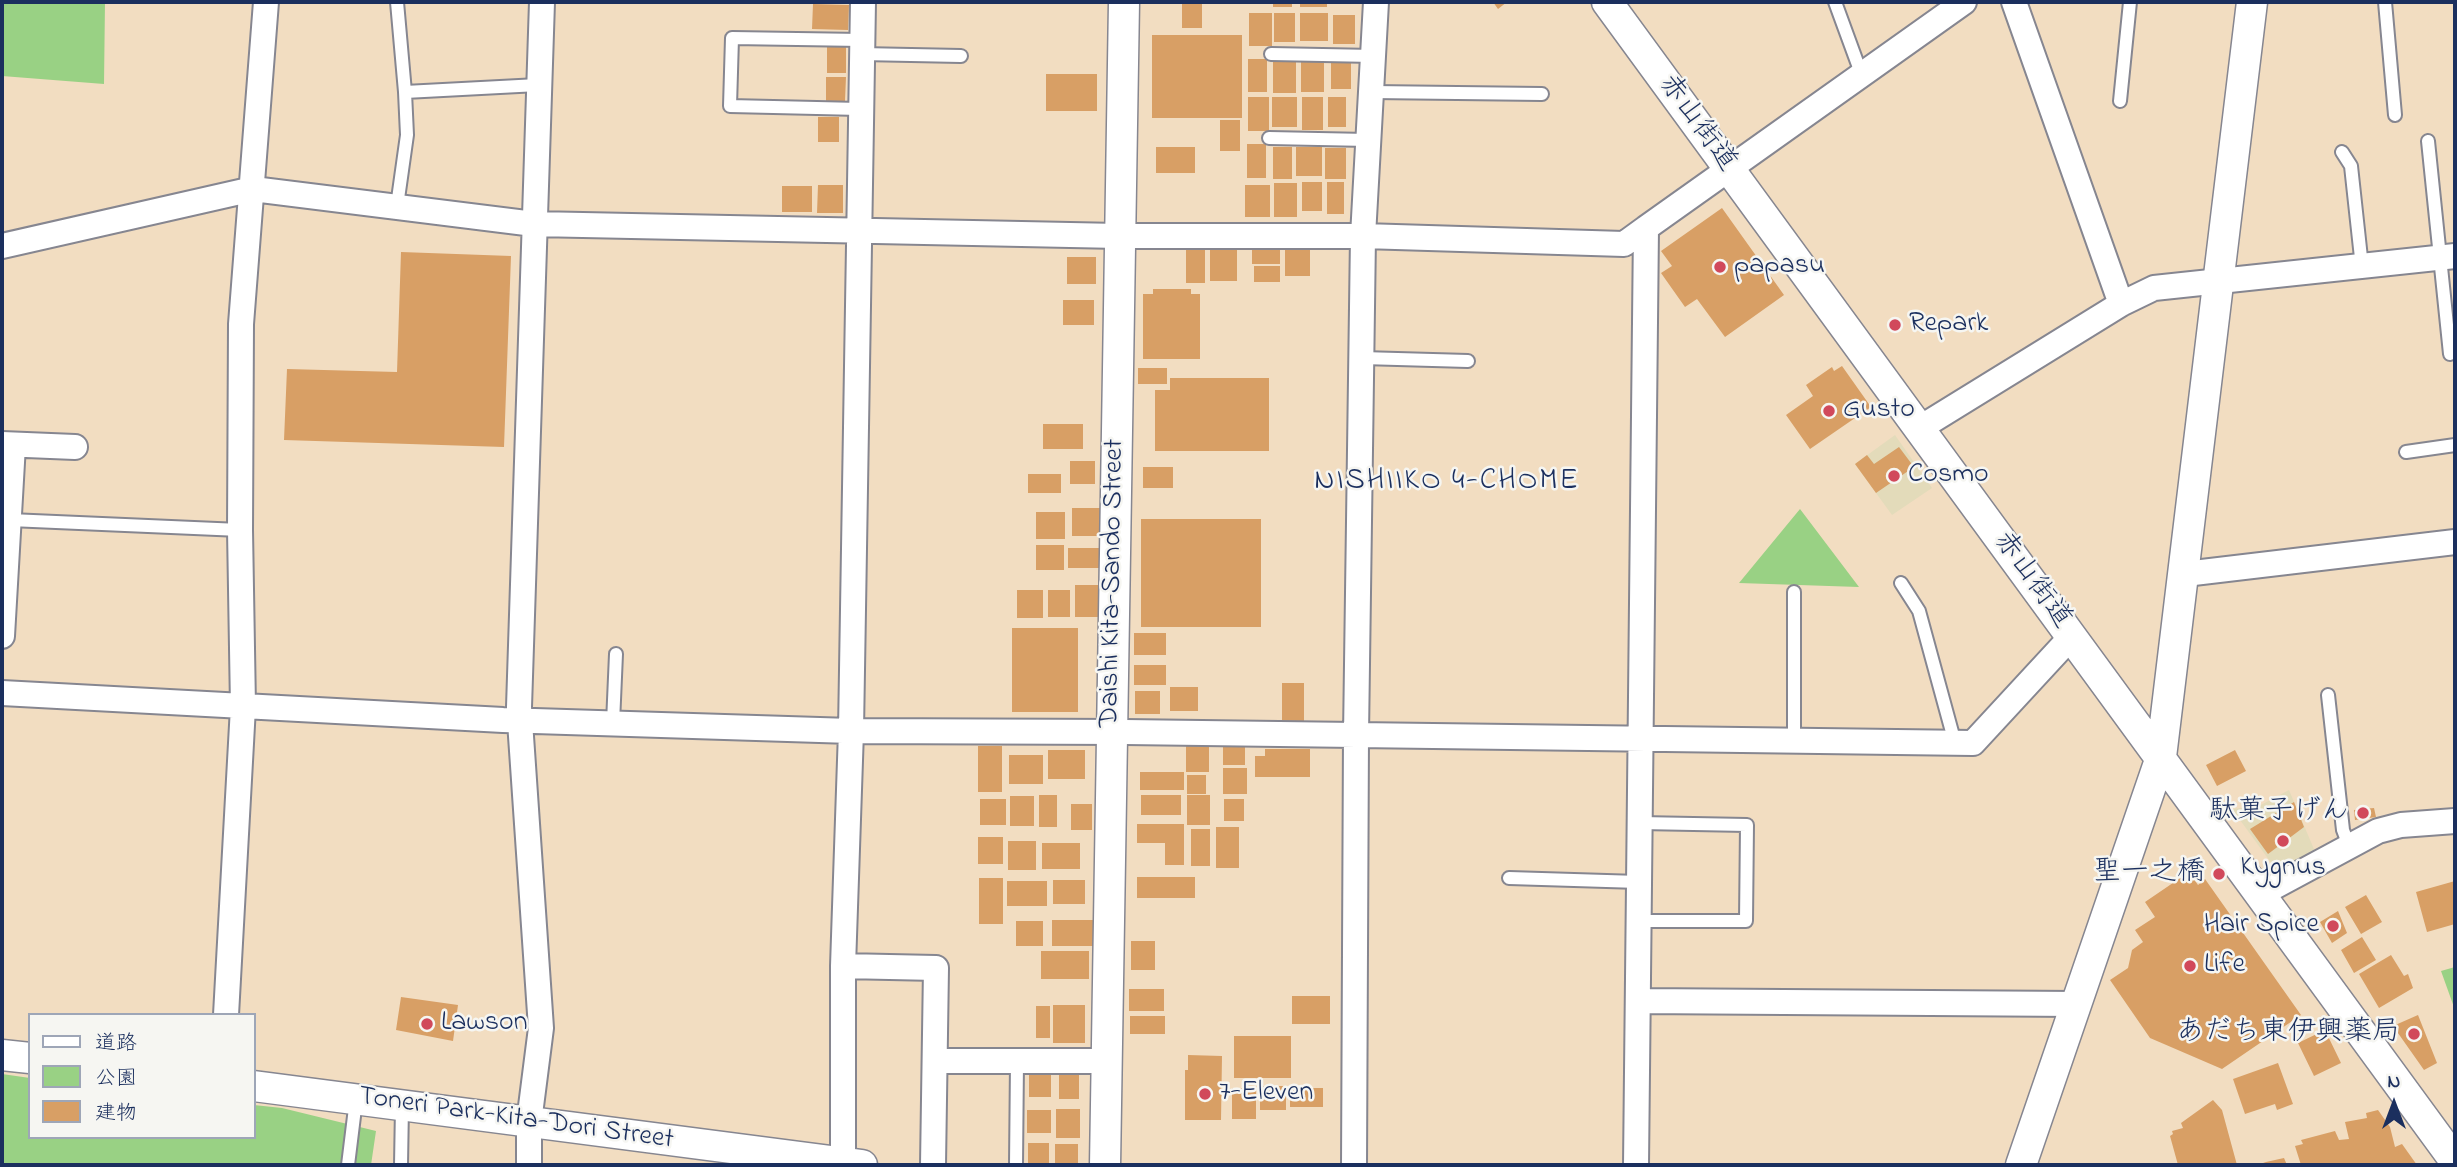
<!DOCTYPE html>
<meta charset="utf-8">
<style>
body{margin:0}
#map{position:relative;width:2457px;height:1167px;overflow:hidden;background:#f2ddc1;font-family:"Indie Flower","Klee One",sans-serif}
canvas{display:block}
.frame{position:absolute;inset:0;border:4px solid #1b2f5e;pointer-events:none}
.legend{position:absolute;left:28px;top:1013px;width:228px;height:126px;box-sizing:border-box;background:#f6f6f2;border:2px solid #9ea6b7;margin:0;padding:9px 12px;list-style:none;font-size:21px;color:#1b2f5e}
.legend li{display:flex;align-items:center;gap:14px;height:35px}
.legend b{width:35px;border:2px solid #9ea6b7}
.north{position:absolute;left:2359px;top:1069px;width:70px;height:70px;-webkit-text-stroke:5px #f6f6f2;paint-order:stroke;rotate:0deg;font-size:19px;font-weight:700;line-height:28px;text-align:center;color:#1b2f5e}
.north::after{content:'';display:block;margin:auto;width:24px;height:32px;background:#1b2f5e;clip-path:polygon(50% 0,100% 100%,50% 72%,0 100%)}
</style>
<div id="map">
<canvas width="2457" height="1167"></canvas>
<div class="frame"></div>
<ul class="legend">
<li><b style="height:9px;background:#fff"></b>道路</li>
<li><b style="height:19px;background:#99d184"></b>公園</li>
<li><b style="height:19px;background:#d89f65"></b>建物</li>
</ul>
<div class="north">N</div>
</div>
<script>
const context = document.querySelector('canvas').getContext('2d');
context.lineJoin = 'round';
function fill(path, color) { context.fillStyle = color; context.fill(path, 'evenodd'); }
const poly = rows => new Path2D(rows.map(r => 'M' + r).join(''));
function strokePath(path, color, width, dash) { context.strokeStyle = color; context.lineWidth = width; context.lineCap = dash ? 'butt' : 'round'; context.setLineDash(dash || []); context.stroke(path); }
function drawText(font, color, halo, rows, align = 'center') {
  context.font = font + ' "Indie Flower","Klee One",sans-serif'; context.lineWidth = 5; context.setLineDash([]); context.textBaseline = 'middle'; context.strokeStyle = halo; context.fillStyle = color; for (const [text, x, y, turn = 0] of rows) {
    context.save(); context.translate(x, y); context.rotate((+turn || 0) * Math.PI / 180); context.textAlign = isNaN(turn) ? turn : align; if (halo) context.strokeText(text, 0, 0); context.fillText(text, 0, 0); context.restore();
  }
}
const built = poly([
 [1895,435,1932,488,1892,515,1855,464],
 [2289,790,2316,854,2280,875,2232,809,2259,806]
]);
const green = poly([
 [2,2,105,2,104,84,2,76],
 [1800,509,1859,587,1739,583],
 [2455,967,2455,1010,2441,971],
 [2,1074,30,1078,30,1137,254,1137,254,1105,282,1108,376,1131,371,1165,2,1165]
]);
const building = poly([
 [1182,2,1202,2,1202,28,1182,28],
 [1273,2,1292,2,1292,7,1273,7],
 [1300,2,1327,2,1327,7,1300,7],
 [1333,2,1355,2,1355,4,1333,4],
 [1493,2,1507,2,1498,9],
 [813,4,849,5,848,30,812,29],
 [1249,13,1272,13,1272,46,1249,46],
 [1274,13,1295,13,1295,42,1274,42],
 [1300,13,1328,13,1328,41,1300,41],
 [1333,15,1355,15,1355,44,1333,44],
 [1152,35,1242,35,1242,118,1152,118],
 [827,46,846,46,846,73,827,73],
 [1248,59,1267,59,1267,92,1248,92],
 [1301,60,1324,60,1324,92,1301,92],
 [1273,62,1296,62,1296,93,1273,93],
 [1331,62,1351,62,1351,89,1331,89],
 [1046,74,1097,74,1097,111,1046,111],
 [826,77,846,77,845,101,826,101],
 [1248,97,1269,97,1269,131,1248,131],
 [1272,97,1297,97,1297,127,1272,127],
 [1302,97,1323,97,1323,130,1302,130],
 [1328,97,1346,97,1346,127,1328,127],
 [818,117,839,117,839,142,818,142],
 [1220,120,1240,120,1240,151,1220,151],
 [1247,144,1266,144,1266,178,1247,178],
 [1156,147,1195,147,1195,173,1156,173],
 [1273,147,1292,147,1292,179,1273,179],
 [1296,147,1322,147,1322,176,1296,176],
 [1325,148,1346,148,1346,179,1325,179],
 [1302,182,1322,182,1322,211,1302,211],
 [1327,182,1344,182,1344,214,1327,214],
 [1274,183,1297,183,1297,217,1274,217],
 [818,185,843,185,843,213,817,213],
 [1245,185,1270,185,1270,217,1245,217],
 [782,186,812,186,812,212,782,212],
 [1722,208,1784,295,1725,337,1697,299,1685,307,1661,273,1672,266,1661,251],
 [1186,244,1205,244,1205,283,1186,283],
 [1210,245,1237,245,1237,281,1210,281],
 [1252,245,1280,245,1280,264,1252,264],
 [1285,245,1310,245,1310,276,1285,276],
 [401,252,511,256,504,447,284,440,287,369,397,372],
 [1067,257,1096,257,1096,284,1067,284],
 [1254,266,1280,266,1280,282,1254,282],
 [1153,289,1191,289,1191,294,1200,294,1200,359,1143,359,1143,294,1153,294],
 [1063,300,1094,300,1094,325,1063,325],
 [1842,366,1871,407,1810,449,1786,415,1813,396,1806,385,1832,367,1834,371],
 [1138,368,1167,368,1167,384,1138,384],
 [1170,378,1269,378,1269,451,1155,451,1155,390,1170,390],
 [1043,424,1083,424,1083,449,1043,449],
 [1899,447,1914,467,1876,493,1855,464,1867,455,1874,464],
 [1070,461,1095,461,1095,484,1070,484],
 [1143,467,1173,467,1173,488,1143,488],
 [1028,474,1061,474,1061,493,1028,493],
 [1072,508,1100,508,1100,536,1072,536],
 [1036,512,1065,512,1065,539,1036,539],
 [1141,519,1261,519,1261,627,1141,627],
 [1036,545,1064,545,1064,570,1036,570],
 [1068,548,1100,548,1100,568,1068,568],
 [1075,585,1098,585,1098,617,1075,617],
 [1017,590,1043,590,1043,618,1017,618],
 [1048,590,1070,590,1070,617,1048,617],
 [1012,628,1078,628,1078,712,1012,712],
 [1134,633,1166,633,1166,655,1134,655],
 [1134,665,1166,665,1166,685,1134,685],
 [1282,683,1304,683,1304,722,1282,722],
 [1170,687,1198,687,1198,711,1170,711],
 [1135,691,1160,691,1160,714,1135,714],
 [1223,744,1245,744,1245,765,1223,765],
 [1186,745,1209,745,1209,772,1186,772],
 [978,746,1002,746,1002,792,978,792],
 [1265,749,1310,749,1310,777,1255,777,1255,756,1265,756],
 [1048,750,1085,750,1085,779,1048,779],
 [2235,750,2246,771,2217,786,2206,765],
 [1009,755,1043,755,1043,784,1009,784],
 [1223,768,1247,768,1247,794,1223,794],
 [1140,772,1184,772,1184,790,1140,790],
 [1187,775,1206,775,1206,794,1187,794],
 [1039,795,1057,795,1057,827,1039,827],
 [1141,795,1181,795,1181,815,1141,815],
 [1187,795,1210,795,1210,825,1187,825],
 [1010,796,1034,796,1034,826,1010,826],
 [980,799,1006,799,1006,825,980,825],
 [1224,799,1244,799,1244,821,1224,821],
 [2294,802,2304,827,2268,854,2250,829],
 [1071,804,1092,804,1092,830,1071,830],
 [2374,808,2376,817,2355,820,2354,810],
 [1137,824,1184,824,1184,865,1165,865,1165,843,1137,843],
 [1216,827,1239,827,1239,868,1216,868],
 [1191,829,1210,829,1210,866,1191,866],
 [978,837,1003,837,1003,864,978,864],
 [1008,841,1036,841,1036,870,1008,870],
 [1042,843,1080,843,1080,869,1042,869],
 [2189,872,2198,885,2205,879,2301,1015,2222,1069,2150,1038,2110,980,2128,968,2132,950,2143,942,2135,930,2155,917,2145,902],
 [1137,877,1195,877,1195,898,1137,898],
 [979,878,1003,878,1003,924,979,924],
 [1053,880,1085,880,1085,904,1053,904],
 [1007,881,1047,881,1047,906,1007,906],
 [2455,881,2455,924,2427,932,2416,892],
 [2366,895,2382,922,2361,934,2345,907],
 [2338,911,2347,933,2332,943,2320,922],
 [1052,920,1093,920,1093,946,1052,946],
 [1016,921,1043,921,1043,946,1016,946],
 [2362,937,2376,960,2354,973,2341,950],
 [1131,941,1155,941,1155,970,1131,970],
 [1041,951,1089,951,1089,979,1041,979],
 [2391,955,2404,976,2408,974,2413,988,2379,1008,2359,974],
 [1129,989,1164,989,1164,1011,1129,1011],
 [1292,996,1330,996,1330,1024,1292,1024],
 [401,997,458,1005,453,1041,396,1030],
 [1053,1005,1085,1005,1085,1043,1053,1043],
 [1036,1006,1050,1006,1050,1038,1036,1038],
 [2418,1015,2437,1063,2424,1070,2393,1026],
 [1130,1016,1165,1016,1165,1034,1130,1034],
 [2325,1030,2341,1063,2314,1076,2298,1043],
 [1234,1036,1291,1036,1291,1078,1234,1078],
 [1188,1055,1222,1056,1221,1120,1185,1120,1185,1070,1188,1070],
 [2278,1063,2293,1104,2277,1110,2275,1104,2245,1114,2233,1079],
 [1059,1071,1079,1071,1079,1099,1059,1099],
 [1029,1072,1051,1072,1051,1097,1029,1097],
 [1260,1086,1286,1086,1286,1110,1260,1110],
 [1232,1088,1256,1088,1256,1119,1232,1119],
 [1290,1088,1323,1088,1323,1107,1290,1107],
 [2213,1100,2222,1110,2237,1165,2178,1165,2170,1136,2173,1134,2172,1131,2183,1128,2181,1123],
 [1056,1109,1080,1109,1080,1138,1056,1138],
 [1027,1110,1051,1110,1051,1133,1027,1133],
 [2378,1110,2390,1127,2395,1147,2402,1144,2417,1165,2301,1165,2295,1146,2303,1144,2301,1140,2335,1131,2339,1140,2349,1139,2345,1122,2367,1118,2366,1113],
 [1028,1143,1049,1143,1049,1165,1028,1165],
 [1055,1144,1078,1144,1078,1165,1055,1165],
 [2284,1158,2287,1165,2257,1165,2266,1162]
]);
const service = poly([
 [397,2,405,92],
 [1835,2,1861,73],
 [2385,2,2395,115],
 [861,54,961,56],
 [1271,54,1374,56],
 [1372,92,1542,94],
 [2120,101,2130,2],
 [860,109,730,106,732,38,862,40],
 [1269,138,1368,140],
 [2428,141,2450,354],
 [2342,152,2351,166,2362,267],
 [397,206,407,135,405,92,538,85],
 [1362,358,1468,361],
 [2406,452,2455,445],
 [10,520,240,530],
 [1901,583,1919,611,1955,743],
 [1794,592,1794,742],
 [2328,695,2343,830,2349,846],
 [613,723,616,654],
 [1509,878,1639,882],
 [1639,921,1746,921,1747,825,1640,823],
 [348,1165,356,1100],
 [401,1165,402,1106],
 [1016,1165,1017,1062]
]);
const minor = poly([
 [2014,2,2121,304],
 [2,246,253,189,534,224,1119,236,1363,236,1624,244,1646,228],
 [1920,428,2121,304,2154,288,2455,256],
 [2,444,75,447],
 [2185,574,2455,542],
 [2,636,13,445],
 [2,693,503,720,851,731,1125,732,1973,743,2071,637],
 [2261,894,2378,831,2401,825,2455,821],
 [843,966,936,968,933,1165],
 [1638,1001,2077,1004],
 [226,1015,243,707,240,530,241,324,266,2],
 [935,1061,1106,1061],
 [529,1165,529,1122,541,1028,519,707,542,2],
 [843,1165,843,966,851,731,863,2],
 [1354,1165,1356,735,1363,236,1376,2],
 [1636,1165,1646,228,1964,2]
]);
const tertiary = poly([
 [1607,2,2455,1161],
 [2,1055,30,1058],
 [254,1086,862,1165],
 [1105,1165,1124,2],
 [2021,1165,2161,757,2252,2]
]);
const markers = [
 [1720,267,7,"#d1495b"],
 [1895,325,7,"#d1495b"],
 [1829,411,7,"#d1495b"],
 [1894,476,7,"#d1495b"],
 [2363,813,7,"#d1495b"],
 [2283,841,7,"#d1495b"],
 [2219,874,7,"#d1495b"],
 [2333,926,7,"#d1495b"],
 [2190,966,7,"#d1495b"],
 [427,1024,7,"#d1495b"],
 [2414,1034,7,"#d1495b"],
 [1205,1094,7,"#d1495b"]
];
const streetNames = [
 ["赤山街道",1696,124,54],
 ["赤山街道",2031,581,54],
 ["Daishi Kita-Sando Street",1114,583,-89],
 ["Toneri Park-Kita-Dori Street",516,1120,8]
];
const poiNames = [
 ["papasu",1734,267],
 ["Repark",1909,325],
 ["Gusto",1843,411],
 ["Cosmo",1908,476],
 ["駄菓子げん",2349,813,"right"],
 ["Kygnus",2283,869,"center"],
 ["聖一之橋",2205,874,"right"],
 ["Hair Spice",2319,926,"right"],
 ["Life",2204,966],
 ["Lawson",441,1024],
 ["あだち東伊興薬局",2400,1034,"right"],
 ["7-Eleven",1219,1094]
];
const neighbourhoodNames = [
 ["NISHIIKO 4-CHOME",1447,483]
];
fill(built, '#e3dbba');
fill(green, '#99d184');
fill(building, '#d89f65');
strokePath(service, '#868690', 16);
strokePath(minor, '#868690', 28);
strokePath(tertiary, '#868690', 33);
strokePath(service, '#fff', 12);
strokePath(minor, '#fff', 24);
strokePath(tertiary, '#fff', 30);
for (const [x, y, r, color] of markers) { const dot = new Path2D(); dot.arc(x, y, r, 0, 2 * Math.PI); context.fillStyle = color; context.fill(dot); strokePath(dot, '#f6f6f2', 2.5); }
drawText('28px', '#1b2f5e', '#f6f6f2', streetNames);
drawText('28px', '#1b2f5e', '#f6f6f2', poiNames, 'left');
context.letterSpacing = '2px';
drawText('30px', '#1b2f5e', '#f6f6f2', neighbourhoodNames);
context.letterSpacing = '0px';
</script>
